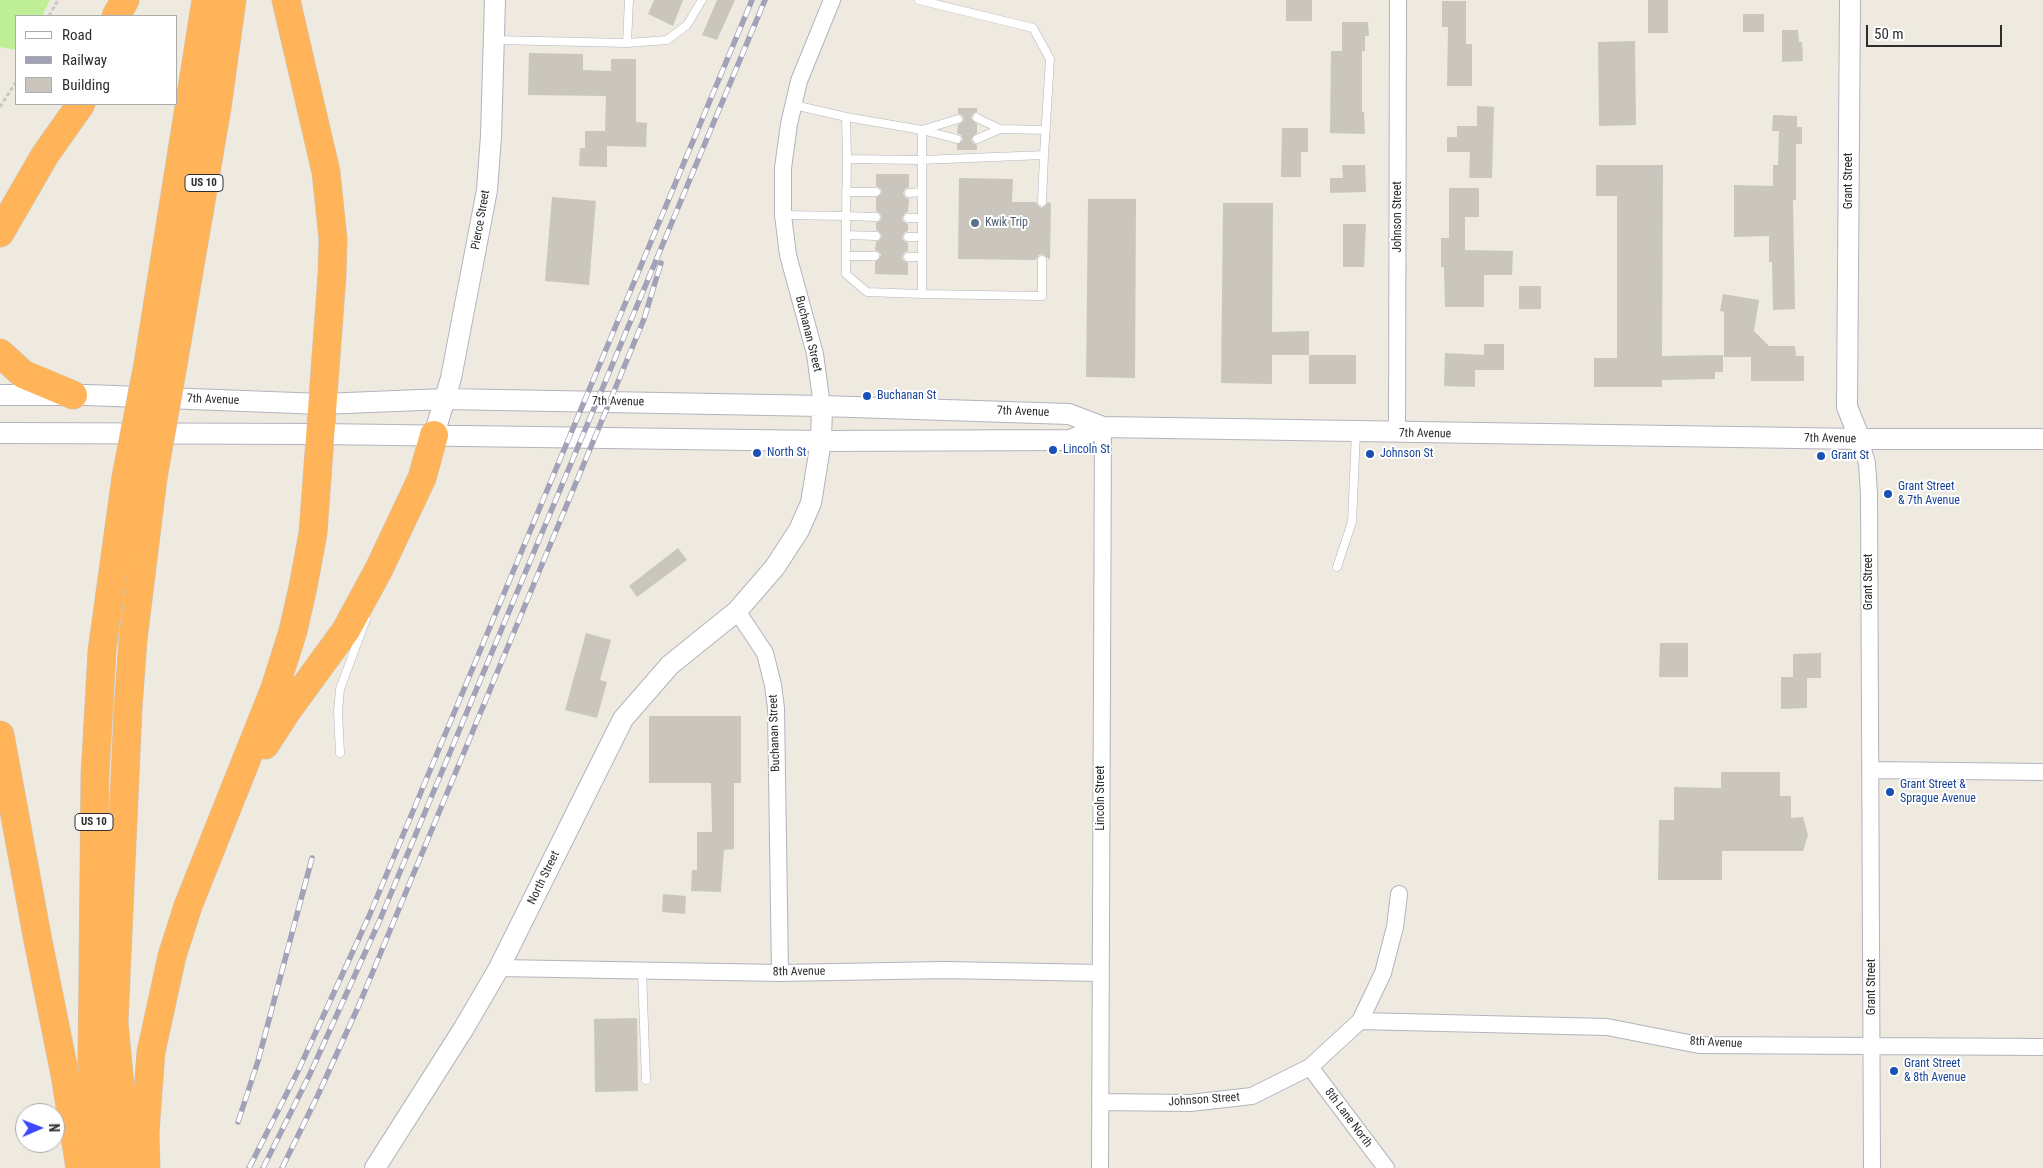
<!DOCTYPE html>
<style>
body{margin:0}
#map{position:relative;width:2043px;height:1168px;overflow:hidden;background:#eeeadf;font-family:"Roboto Condensed",sans-serif}
canvas{display:block}
.legend{position:absolute;left:15px;top:15px;width:162px;height:90px;box-sizing:border-box;background:#fff;border:1px solid #ababab;margin:0;padding:6px 9px;list-style:none;font-size:15px;color:#2d2d2d}
.legend li{display:flex;align-items:center;gap:10px;height:25px}
.legend b{width:25px;border:1px solid #ababab}
.north{position:absolute;left:15px;top:1103px;width:50px;height:50px;box-sizing:border-box;background:#fff;border:1px solid #ababab;border-radius:50%;rotate:89deg;font-size:14px;font-weight:700;line-height:20px;text-align:center;color:#2d2d2d}
.north::after{content:'';display:block;margin:auto;width:18px;height:22px;background:#3c49ff;clip-path:polygon(50% 0,100% 100%,50% 72%,0 100%)}
.scale{position:absolute;left:1866px;top:25px;width:136px;height:22px;box-sizing:border-box;border:2px solid #2d2d2d;border-top:0;padding-left:6px;font-size:15px;line-height:18px;white-space:nowrap;color:#2d2d2d;-webkit-text-stroke:4px #fff;paint-order:stroke}
</style>
<div id="map">
<canvas width="2043" height="1168"></canvas>
<ul class="legend">
<li><b style="height:6px;background:#fff"></b>Road</li>
<li><b style="height:6px;background:#a1a2b7"></b>Railway</li>
<li><b style="height:14px;background:#cac6be"></b>Building</li>
</ul>
<div class="north">N</div>
<div class="scale">50 m</div>
</div>
<script>
const context = document.querySelector('canvas').getContext('2d');
context.lineJoin = 'round';
function fill(path, color) { context.fillStyle = color; context.fill(path, 'evenodd'); }
const poly = rows => new Path2D(rows.map(r => 'M' + r).join(''));
function strokePath(path, color, width, dash) { context.strokeStyle = color; context.lineWidth = width; context.lineCap = dash ? 'butt' : 'round'; context.setLineDash(dash || []); context.stroke(path); }
function drawText(font, color, halo, rows, align = 'center') {
  context.font = font + ' "Roboto Condensed",sans-serif'; context.lineWidth = 4; context.setLineDash([]); context.textBaseline = 'middle'; context.strokeStyle = halo; context.fillStyle = color; for (const [text, x, y, turn = 0] of rows) {
    context.save(); context.translate(x, y); context.rotate((+turn || 0) * Math.PI / 180); context.textAlign = isNaN(turn) ? turn : align; if (halo) context.strokeText(text, 0, 0); context.fillText(text, 0, 0); context.restore();
  }
}
const pitch = poly([
 [0,0,50,0,42,16,16,16,16,50,0,47]
]);
const building = poly([
 [654,0,683,0,673,26,648,14],
 [717,0,735,0,717,40,702,35],
 [1286,0,1312,0,1312,21,1286,21],
 [1648,0,1668,0,1668,33,1648,33],
 [1442,1,1466,1,1466,44,1472,44,1472,86,1447,86,1448,27,1442,27],
 [1743,14,1764,14,1764,32,1743,32],
 [1342,22,1368,22,1369,36,1365,36,1365,51,1362,51,1362,112,1364,112,1365,134,1330,133,1331,51,1342,51],
 [1782,30,1798,30,1799,42,1802,42,1803,61,1782,62],
 [1635,41,1636,125,1599,126,1598,42],
 [529,53,583,54,583,70,611,71,611,59,636,59,636,122,647,123,646,147,607,146,607,167,579,166,580,148,585,148,585,131,605,131,606,96,528,95],
 [1477,106,1494,107,1492,178,1469,178,1470,152,1447,152,1447,137,1457,137,1457,126,1477,126],
 [958,108,977,108,977,112,973,114,971,118,977,124,977,133,971,139,973,143,977,145,977,150,957,150,957,144,963,140,961,135,957,133,958,125,964,120,962,115,958,114],
 [1773,115,1797,116,1797,127,1802,127,1802,144,1796,144,1796,200,1793,200,1795,309,1773,310,1772,262,1769,262,1769,236,1734,237,1734,185,1773,186,1773,165,1778,165,1779,131,1772,131],
 [1282,128,1308,128,1308,152,1301,152,1301,177,1281,177],
 [1342,165,1365,165,1366,192,1330,193,1330,178,1343,178],
 [1596,165,1663,165,1662,356,1723,355,1723,372,1715,372,1715,379,1662,380,1662,387,1594,387,1594,358,1617,358,1617,196,1596,196],
 [876,174,909,174,909,187,905,189,903,193,905,197,909,199,908,212,905,213,902,218,903,221,908,224,908,231,905,232,902,237,903,240,908,243,908,251,905,252,902,257,903,260,908,263,908,275,875,274,875,262,881,256,880,253,875,250,876,242,880,239,882,236,879,232,876,230,876,223,880,220,882,217,879,213,876,211,876,198,882,192,881,189,876,186],
 [959,178,1013,179,1012,202,1036,202,1039,206,1042,208,1048,202,1051,203,1050,260,1042,254,1039,255,1036,260,958,259],
 [1449,188,1479,188,1479,217,1465,217,1465,250,1513,251,1512,275,1484,275,1484,307,1445,307,1444,267,1441,267,1441,238,1449,238],
 [552,197,596,201,589,285,545,281],
 [1088,199,1136,199,1135,378,1086,377],
 [1223,203,1273,203,1272,332,1309,331,1309,355,1272,355,1272,384,1221,383],
 [1343,224,1366,224,1364,267,1343,267],
 [1519,286,1541,286,1541,309,1519,309],
 [1723,294,1759,300,1754,331,1769,346,1795,346,1796,356,1804,356,1804,381,1751,381,1751,357,1724,357,1724,312,1720,311],
 [1484,344,1504,344,1504,370,1475,370,1475,387,1444,386,1445,353,1484,355],
 [1309,355,1356,355,1356,384,1309,384],
 [678,548,687,560,637,597,629,586],
 [586,633,611,640,600,680,607,682,597,718,565,710],
 [1660,643,1688,643,1688,677,1659,677],
 [1821,653,1821,678,1807,678,1807,708,1781,709,1781,677,1793,677,1793,654],
 [649,716,741,716,741,783,734,783,734,849,724,850,721,892,691,891,692,870,697,870,697,832,712,832,711,783,649,783],
 [1721,772,1780,772,1780,796,1791,796,1791,818,1803,817,1808,835,1803,851,1722,851,1722,880,1658,880,1659,820,1674,820,1674,787,1721,788],
 [663,894,686,896,685,914,662,912],
 [637,1018,638,1091,595,1092,594,1019]
]);
const path = poly([
 [49,16,58,0],
 [0,107,16,82]
]);
const service = poly([
 [495,40,627,43,629,0],
 [627,43,667,40,687,25,702,0],
 [846,117,922,130,957,139],
 [977,118,1000,129],
 [922,130,958,119],
 [977,139,1000,129,1046,130],
 [847,159,921,160,1044,155,1050,59,1033,28,919,0],
 [846,192,876,192],
 [909,193,921,192],
 [1042,202,1044,155],
 [783,215,846,216,847,159,846,117,794,105],
 [876,217,846,216,846,274,867,292,922,294,922,130],
 [908,218,921,218],
 [846,235,876,236],
 [908,237,921,237],
 [846,256,875,256],
 [908,257,921,257],
 [922,294,1042,296,1042,260],
 [1337,567,1352,522,1356,432],
 [340,753,338,712,340,689,366,619],
 [642,971,646,1080]
]);
const minor = poly([
 [822,406,815,354,788,255,783,215,783,168,789,124,799,81,832,0],
 [1397,433,1398,0],
 [1860,439,1867,463,1869,494,1872,1168],
 [737,611,765,653,773,685,776,708,780,973],
 [1870,770,2043,772],
 [499,968,780,973,945,970,1100,973],
 [1360,1021,1607,1027,1699,1045,2043,1047],
 [1310,1067,1386,1168],
 [1100,1102,1190,1103,1252,1096,1310,1067,1360,1021,1383,973,1395,927,1399,894],
 [1100,1168,1103,427]
]);
const tertiary = poly([
 [1850,0,1847,407,1860,439],
 [0,395,87,395,322,404,445,399,822,406,1069,414,1103,427,1860,439,2043,439],
 [0,433,321,434,821,441,1070,440,1103,427],
 [434,435,451,378,487,190,491,136,495,0],
 [375,1168,464,1028,499,968,623,719,670,665,737,611,775,567,799,530,811,503,821,441,822,406]
]);
const motorway = poly([
 [116,16,125,0],
 [0,233,45,155,81,104],
 [0,353,23,374,73,395],
 [148,364,206,0],
 [173,365,217,108,232,0],
 [0,735,38,941,65,1075,80,1168],
 [265,745,287,711,346,630,379,569,422,478,434,435],
 [103,1168,92,1061,95,775,102,651,126,477],
 [128,1168,114,1023,128,708,133,640,153,478],
 [146,1168,145,1133,151,1052,172,956,188,906,275,688,293,631,303,587,313,533,332,275,333,239,326,172,286,0]
]);
const rail = poly([
 [238,1122,258,1061,312,858],
 [249,1168,298,1071,370,914,752,0],
 [263,1168,309,1076,379,922,765,0],
 [282,1168,318,1095,359,1005,644,319,661,263]
]);
const motorwayBridge = poly([
 [126,477,148,364],
 [153,478,173,365]
]);
const markers = [
 [975,223,5,"#5c6f8a"],
 [867,396,5,"#1a4fb4"],
 [1053,450,5,"#1a4fb4"],
 [757,453,5,"#1a4fb4"],
 [1370,454,5,"#1a4fb4"],
 [1821,456,5,"#1a4fb4"],
 [1888,494,5,"#1a4fb4"],
 [1890,792,5,"#1a4fb4"],
 [1894,1071,5,"#1a4fb4"]
];
const shields = [
 [204,183,38],
 [94,822,38]
];
const shieldNames = [
 ["US 10",204,183],
 ["US 10",94,822]
];
const streetNames = [
 ["Grant Street",1849,181,-90],
 ["Johnson Street",1398,217,-90],
 ["Pierce Street",481,220,-80],
 ["Buchanan Street",808,334,76],
 ["7th Avenue",213,400,2],
 ["7th Avenue",618,402,1],
 ["7th Avenue",1023,412,2],
 ["7th Avenue",1425,434,1],
 ["7th Avenue",1830,439,1],
 ["Grant Street",1869,582,-90],
 ["Buchanan Street",775,733,-92],
 ["Lincoln Street",1101,798,-90],
 ["North Street",544,878,-64],
 ["8th Avenue",799,972,-1],
 ["Grant Street",1872,987,-90],
 ["8th Avenue",1716,1043,3],
 ["Johnson Street",1204,1100,-4],
 ["8th Lane North",1348,1118,53]
];
const serviceNames = [
 ["Kwik Trip",985,223]
];
const transitNames = [
 ["Buchanan St",877,396],
 ["Lincoln St",1063,450],
 ["North St",767,453],
 ["Johnson St",1380,454],
 ["Grant St",1831,456],
 ["Grant Street",1898,487],
 ["& 7th Avenue",1898,501],
 ["Grant Street &",1900,785],
 ["Sprague Avenue",1900,799],
 ["Grant Street",1904,1064],
 ["& 8th Avenue",1904,1078]
];
fill(pitch, '#beee96');
fill(building, '#cac6be');
strokePath(service, '#b3b3c0', 9);
strokePath(minor, '#b3b3c0', 18);
strokePath(tertiary, '#b3b3c0', 22);
strokePath(motorway, '#c8c8c8', 29);
strokePath(path, '#c8c8c8', 3, [4, 2.5]);
strokePath(service, '#fff', 8);
strokePath(minor, '#fff', 16);
strokePath(tertiary, '#fff', 20);
strokePath(motorway, '#ffb45a', 28);
strokePath(rail, '#a1a2b7', 5.5);
strokePath(rail, '#fff', 4, [11]);
strokePath(motorwayBridge, '#c8c8c8', 29, []);
strokePath(motorwayBridge, '#ffb45a', 28);
for (const [x, y, r, color] of markers) { const dot = new Path2D(); dot.arc(x, y, r, 0, 2 * Math.PI); context.fillStyle = color; context.fill(dot); strokePath(dot, '#fff', 2); }
for (const [x, y, w] of shields) { const box = new Path2D(); box.roundRect(x - w / 2, y - 8.5, w, 17, 4); context.fillStyle = '#fff'; context.fill(box); strokePath(box, '#2d2d2d', 1); }
drawText('bold 11px', '#2d2d2d', null, shieldNames);
drawText('12px', '#2d2d2d', '#fff', streetNames);
drawText('12px', '#4e5e75', '#fff', serviceNames, 'left');
drawText('12px', '#164399', '#fff', transitNames, 'left');
</script>
